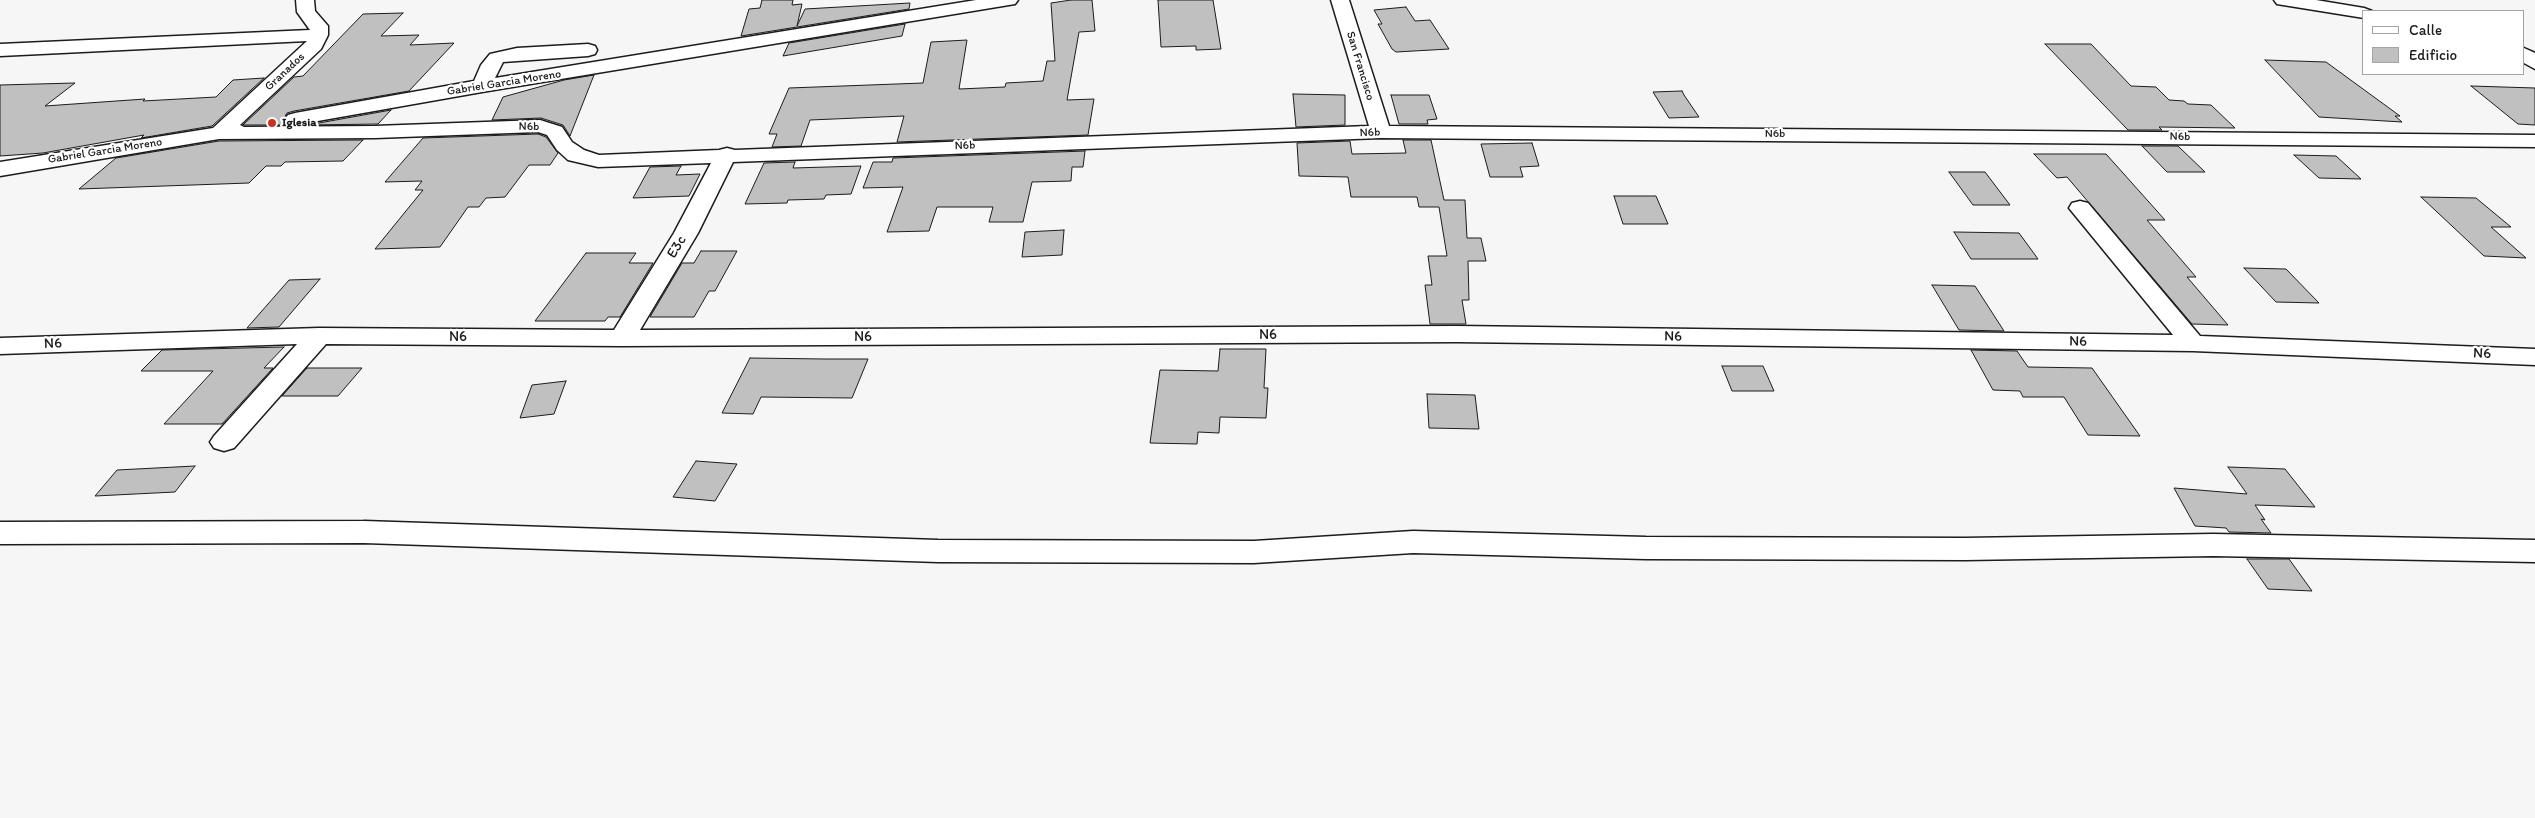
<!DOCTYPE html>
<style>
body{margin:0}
#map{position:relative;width:2535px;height:818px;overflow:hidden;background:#f6f6f6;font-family:Itim,sans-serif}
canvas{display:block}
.legend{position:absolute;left:2362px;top:10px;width:162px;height:65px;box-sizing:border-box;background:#fff;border:1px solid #a4a4a4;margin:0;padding:6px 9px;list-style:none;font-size:15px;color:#1c1c1c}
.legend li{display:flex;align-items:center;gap:10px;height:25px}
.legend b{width:25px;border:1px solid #a4a4a4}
</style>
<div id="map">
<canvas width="2535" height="818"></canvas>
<ul class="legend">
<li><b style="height:6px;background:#fff"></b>Calle</li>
<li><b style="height:14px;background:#c0c0c0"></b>Edificio</li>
</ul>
</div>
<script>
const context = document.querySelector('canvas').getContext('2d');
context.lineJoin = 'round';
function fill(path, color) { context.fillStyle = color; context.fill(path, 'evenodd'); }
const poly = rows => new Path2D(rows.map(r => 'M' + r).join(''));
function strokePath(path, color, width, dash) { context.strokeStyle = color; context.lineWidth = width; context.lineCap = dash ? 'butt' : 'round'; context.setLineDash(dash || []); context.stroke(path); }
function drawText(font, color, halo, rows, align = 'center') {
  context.font = font + ' Itim,sans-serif'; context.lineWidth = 4.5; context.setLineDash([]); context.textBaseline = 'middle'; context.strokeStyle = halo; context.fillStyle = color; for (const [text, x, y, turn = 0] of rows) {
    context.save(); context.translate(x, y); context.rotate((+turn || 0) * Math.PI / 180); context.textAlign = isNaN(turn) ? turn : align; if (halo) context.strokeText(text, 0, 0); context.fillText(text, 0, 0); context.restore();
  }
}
const building = poly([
 [762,0,793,0,792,5,802,4,797,26,805,9,910,3,909,9,741,36,749,9,760,8,762,0],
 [1071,0,1092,0,1095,31,1079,32,1067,100,1094,99,1088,135,897,142,904,116,810,120,801,146,772,147,777,134,769,134,789,88,923,83,931,42,967,40,959,89,1005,87,1006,83,1043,81,1047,61,1055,61,1051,3,1071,0],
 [1158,0,1213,0,1221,49,1196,50,1196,46,1161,47,1158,0],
 [1406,7,1415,21,1430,20,1449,49,1396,52,1392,49,1378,24,1382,24,1374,10,1406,7],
 [403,13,381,36,419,35,410,45,454,43,409,91,294,111,287,113,284,118,287,125,243,125,294,77,303,76,363,14,403,13],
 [905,24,902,36,783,56,789,43,905,24],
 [2045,44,2091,44,2131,86,2156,87,2169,100,2184,101,2188,104,2211,105,2235,128,2159,127,2162,130,2128,130,2045,44],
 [2265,60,2326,62,2400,116,2395,116,2402,122,2319,117,2265,60],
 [594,75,570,136,563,125,541,118,492,120,503,97,564,80,594,75],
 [264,78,212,126,141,138,144,135,43,153,0,156,0,85,75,83,45,106,145,99,143,101,216,97,233,80,264,78],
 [2471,86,2535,88,2535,125,2518,124,2471,86],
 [1682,91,1684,95,1699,117,1669,118,1653,92,1682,91],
 [1293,94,1345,95,1345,125,1296,127,1293,94],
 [1391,95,1429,95,1437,119,1427,120,1428,124,1399,124,1391,95],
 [391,110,378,124,308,125,391,110],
 [538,134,546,137,558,153,550,165,529,165,505,197,486,198,479,207,468,207,440,247,375,249,423,190,415,190,422,181,385,182,423,138,538,134],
 [363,140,343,161,285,162,281,166,266,166,249,183,79,189,116,158,219,141,363,140],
 [1403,140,1431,140,1444,200,1465,200,1467,238,1481,238,1486,261,1468,261,1469,300,1462,300,1466,324,1430,324,1425,285,1432,285,1428,256,1447,256,1439,207,1419,207,1417,197,1351,197,1348,177,1299,176,1297,143,1350,141,1352,154,1406,153,1403,140],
 [1532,143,1539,166,1520,167,1523,177,1490,177,1481,144,1532,143],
 [2142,146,2178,146,2205,172,2167,172,2142,146],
 [1085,151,1083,167,1072,167,1071,181,1032,182,1023,222,989,222,993,207,937,207,929,231,887,232,903,187,863,188,873,162,892,162,893,158,1085,151],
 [2034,154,2106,154,2165,220,2147,220,2196,277,2187,277,2228,325,2192,324,2067,177,2057,178,2034,154],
 [2294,155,2336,156,2361,179,2319,178,2294,155],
 [795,162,793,168,861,166,851,194,826,195,824,199,788,200,787,203,745,204,764,163,795,162],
 [681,166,676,175,700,174,689,196,633,198,650,167,681,166],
 [1949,172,1985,172,2010,205,1973,205,1949,172],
 [1614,196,1656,196,1668,224,1623,224,1614,196],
 [2421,197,2476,198,2511,227,2491,227,2526,258,2484,256,2421,197],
 [1064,230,1062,255,1022,257,1025,232,1064,230],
 [1954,232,2019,233,2038,259,1971,259,1954,232],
 [701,251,737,251,715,291,709,291,694,317,650,317,682,263,694,263,701,251],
 [586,253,636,253,629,263,653,263,620,317,608,317,605,321,535,321,586,253],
 [2244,268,2286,269,2319,303,2276,302,2244,268],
 [320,279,279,327,247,328,289,280,320,279],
 [1932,285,1975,286,2004,331,1959,330,1932,285],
 [284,347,264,368,273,368,222,424,164,424,213,371,141,371,162,350,284,347],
 [1220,349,1266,349,1264,388,1268,388,1266,418,1220,417,1219,433,1198,432,1197,444,1150,443,1160,370,1218,371,1220,349],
 [1971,350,2017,351,2028,367,2092,368,2140,436,2088,435,2064,397,2023,397,2020,391,1993,390,1971,350],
 [750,358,825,359,868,359,852,398,761,397,753,414,722,413,750,358],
 [1722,366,1763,366,1774,391,1732,391,1722,366],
 [307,368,362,368,338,396,282,396,307,368],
 [566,381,554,414,520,418,532,385,566,381],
 [1427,394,1475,395,1479,429,1429,428,1427,394],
 [696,461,737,464,715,501,673,497,696,461],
 [195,466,175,492,95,496,117,470,195,466],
 [2228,467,2285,469,2315,507,2255,505,2265,520,2261,519,2271,533,2229,532,2226,528,2195,526,2174,488,2247,494,2228,467],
 [2247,559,2289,559,2312,591,2268,589,2247,559]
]);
const minor = poly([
 [296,0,314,0,315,11,328,26,328,35,321,49,240,125,244,127,375,126,540,120,562,127,572,142,584,150,599,155,719,150,727,148,735,150,1369,126,1331,0,1349,0,1389,126,2535,135,2535,147,1381,138,733,162,698,233,640,330,1456,326,2173,335,2069,208,2072,203,2080,201,2088,203,2200,336,2535,349,2535,365,2193,351,1456,342,622,346,326,344,234,448,224,451,214,448,210,442,214,436,297,344,0,354,0,338,319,328,614,330,674,233,711,163,598,167,568,160,557,150,547,135,538,132,375,138,219,139,0,176,0,162,213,128,307,41,0,56,0,44,310,30,297,12,296,0],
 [976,0,1018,0,1015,4,1009,5,482,92,295,125,288,123,285,119,288,115,295,113,474,81,481,65,490,54,517,48,588,44,595,46,597,50,595,54,588,56,503,62,495,78,976,0],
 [2274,0,2316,0,2364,8,2372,11,2364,11,2364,18,2283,5,2277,4,2274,0],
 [2524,48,2535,53,2535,69,2524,63,2524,48],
 [364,521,938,540,1254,541,1413,531,1646,537,1965,538,2213,534,2535,540,2535,562,2213,556,1965,560,1646,559,1413,553,1254,563,938,562,364,543,0,544,0,522,364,521]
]);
const markers = [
 [272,123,5,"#c8321e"]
];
const farStreetnames = [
 ["San Francisco",1360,66,73],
 ["Granados",285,72,-43],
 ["Gabriel Garcia Moreno",504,83,-9],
 ["N6b",529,127,1],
 ["N6b",1370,133,-2],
 ["N6b",1775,134],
 ["N6b",2180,137,1],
 ["N6b",965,146,-2],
 ["Gabriel Garcia Moreno",105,151,-9]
];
const farPoinames = [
 ["Iglesia",282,123]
];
const streetNames = [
 ["E3c",677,247,-59],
 ["N6",1268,335],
 ["N6",458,337],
 ["N6",863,337],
 ["N6",1673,337,1],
 ["N6",2078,342,1],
 ["N6",53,344,-2],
 ["N6",2482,354,3]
];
fill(building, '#c0c0c0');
strokePath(building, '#1c1c1c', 1);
strokePath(minor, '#1c1c1c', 3);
fill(minor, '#fff');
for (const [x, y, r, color] of markers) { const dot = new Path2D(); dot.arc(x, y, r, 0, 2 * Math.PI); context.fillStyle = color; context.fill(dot); strokePath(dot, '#fff', 2); }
drawText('12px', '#1c1c1c', '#fff', farStreetnames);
drawText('bold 12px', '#1c1c1c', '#fff', farPoinames, 'left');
drawText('15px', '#1c1c1c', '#fff', streetNames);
</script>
